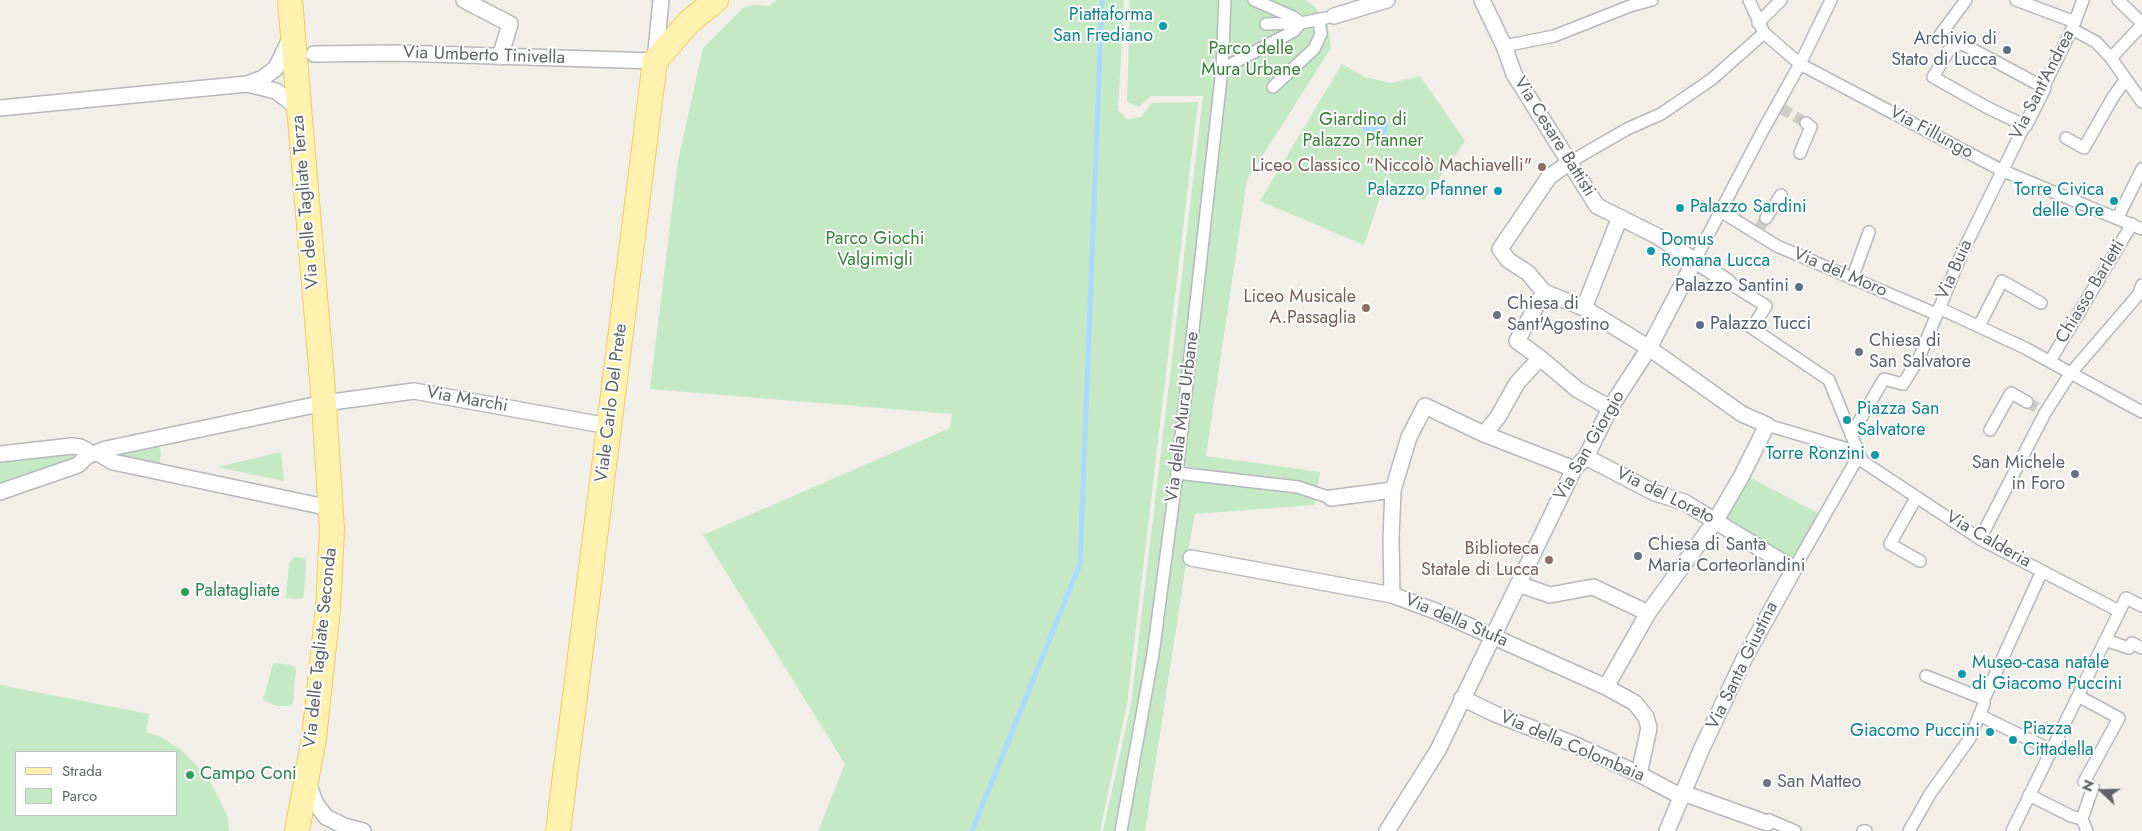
<!DOCTYPE html>
<meta charset="utf-8">
<style>
body{margin:0}
#map{position:relative;width:2142px;height:831px;overflow:hidden;background:#f1efe8;font-family:Jost,sans-serif}
canvas{display:block}
.legend{position:absolute;left:15px;top:751px;width:162px;height:65px;box-sizing:border-box;background:#fff;border:1px solid #bfc1c3;margin:0;padding:6px 9px;list-style:none;font-size:15px;color:#5f6368}
.legend li{display:flex;align-items:center;gap:10px;height:25px}
.legend b{width:25px;border:1px solid #bfc1c3}
.north{position:absolute;left:2077px;top:766px;width:50px;height:50px;-webkit-text-stroke:4px #fff;paint-order:stroke;rotate:291deg;font-size:14px;font-weight:700;line-height:20px;text-align:center;color:#5f6368}
.north::after{content:'';display:block;margin:auto;width:18px;height:22px;background:#5f6368;clip-path:polygon(50% 0,100% 100%,50% 72%,0 100%)}
</style>
<div id="map">
<canvas width="2142" height="831"></canvas>
<ul class="legend">
<li><b style="height:6px;background:#fff2af"></b>Strada</li>
<li><b style="height:14px;background:#c5e8c5"></b>Parco</li>
</ul>
<div class="north">N</div>
</div>
<script>
const context = document.querySelector('canvas').getContext('2d');
context.lineJoin = 'round';
function fill(path, color) { context.fillStyle = color; context.fill(path, 'evenodd'); }
const poly = rows => new Path2D(rows.map(r => 'M' + r).join(''));
function strokePath(path, color, width, dash) { context.strokeStyle = color; context.lineWidth = width; context.lineCap = dash ? 'butt' : 'round'; context.setLineDash(dash || []); context.stroke(path); }
function drawText(font, color, halo, rows, align = 'center') {
  context.font = font + ' Jost,sans-serif'; context.lineWidth = 4; context.setLineDash([]); context.textBaseline = 'middle'; context.strokeStyle = halo; context.fillStyle = color; for (const [text, x, y, turn = 0] of rows) {
    context.save(); context.translate(x, y); context.rotate((+turn || 0) * Math.PI / 180); context.textAlign = isNaN(turn) ? turn : align; if (halo) context.strokeText(text, 0, 0); context.fillText(text, 0, 0); context.restore();
  }
}
const green = poly([
 [777,0,1124,0,1118,110,1127,119,1141,117,1152,103,1198,102,1127,704,1100,831,818,831,845,764,703,535,950,428,952,414,650,389,678,161,703,48,744,7,754,5,769,6],
 [1130,0,1306,0,1315,7,1328,26,1331,48,1247,180,1206,456,1320,472,1314,505,1195,514,1187,557,1145,831,1103,831,1131,704,1203,96,1151,96,1139,107,1127,102],
 [1342,64,1365,77,1391,83,1420,76,1465,141,1424,200,1386,179,1364,245,1260,201],
 [159,442,161,453,159,466,116,456,113,453],
 [75,451,77,454,76,461,0,487,0,461],
 [281,452,284,481,217,467],
 [1747,476,1820,514,1795,559,1723,518],
 [294,557,304,558,306,561,304,596,301,599,286,598,286,596,289,563],
 [276,663,291,665,296,668,293,703,289,706,276,706,263,700,273,664],
 [0,685,149,714,146,732,161,737,181,750,197,766,211,783,223,806,228,818,229,831,0,831],
 [16,752,176,752,176,815,16,815]
]);
const water = poly([
 '1362 126a13 13 0 1 1 26 0a13 13 0 1 1-26 0Z'
]);
const stream = poly([
 [972,831,1080,564,1102,0]
]);
const pedestrianTunnel = poly([
 [1781,108,1806,123],
 [1758,230,1766,218],
 [2027,402,2044,412]
]);
const pedestrian = poly([
 [1254,0,1293,17,1301,23,1326,18],
 [1749,0,1764,33,1800,64,2001,170,2142,229],
 [2016,0,2075,22],
 [2118,0,2142,23],
 [1758,23,1781,0],
 [1266,24,1301,23],
 [2072,29,2096,42,2111,58,2142,102],
 [1955,40,2045,88,2026,126,1988,108,1933,77,1955,40],
 [1504,46,1554,36,1630,6,1652,0],
 [1957,46,1940,35,1966,0],
 [2111,58,2142,25],
 [1222,69,1294,31,1301,23],
 [1273,87,1314,49,1321,34,1319,19],
 [2066,138,2084,148,2113,97,2126,79],
 [1800,153,1811,127,1806,123],
 [1570,162,1627,129,1661,114,1712,79,1764,33],
 [1722,212,1777,246,1936,314],
 [2118,217,2142,169],
 [1766,218,1781,195],
 [1695,260,1762,132,1800,64,1831,0],
 [1852,279,1869,232],
 [1728,282,1766,306,1752,328,1829,380,1862,461,1980,539,2119,611],
 [1939,308,2025,348,2142,412],
 [1979,326,2002,281,2041,303],
 [2050,361,2132,224],
 [1767,425,1858,452],
 [1990,430,2011,393,2027,402],
 [1851,435,1884,379,1903,384,1919,358,1962,253,2072,29,2083,0],
 [1177,473,1298,487,1331,498],
 [1916,498,1890,544,1920,561],
 [1980,539,2045,413,2070,374,2138,295,2142,285],
 [1794,569,1859,455],
 [2105,640,2129,648,2132,643,2142,648],
 [1926,676,1984,699],
 [2078,696,2119,718,2084,782,2093,787,2082,819,2087,831],
 [1979,715,2051,750],
 [2029,795,2071,816,2082,819],
 [1767,823,1769,820,1795,831],
 [1121,831,1153,654,1177,473,1222,69,1225,0],
 [1863,831,1866,831],
 [1909,831,1930,794,1970,738,1984,704,1984,699,2042,571],
 [2012,831,2126,598,2142,606]
]);
const minor = poly([
 [464,0,510,24,500,57],
 [1482,0,1504,46,1514,74,1597,206,1657,236,1728,282],
 [1334,16,1387,0],
 [314,54,397,53,655,61,661,0],
 [247,84,263,78,276,68,291,37],
 [0,108,247,84,276,91,298,108],
 [1570,162,1549,177,1500,249,1508,260,1528,273,1544,292,1584,308,1649,348,1742,414,1767,425,1741,477,1716,520,1648,613,1606,687],
 [1584,308,1620,217],
 [1540,358,1578,390,1610,408],
 [1484,434,1498,417,1517,383,1540,358,1517,341,1544,292],
 [98,453,113,462,330,508],
 [0,454,72,446,80,447,86,450,87,456,106,449,324,403,414,391,609,426],
 [1586,457,1655,493,1684,502,1794,569,1744,659,1702,748,1667,831],
 [0,492,78,465,87,456],
 [1331,498,1393,490],
 [1191,558,1392,595,1438,612,1606,687,1635,703,1646,717,1649,728,1639,774],
 [1518,584,1550,595,1593,587,1648,613],
 [1392,595,1391,538,1393,490,1409,437,1425,406,1484,434,1574,469],
 [1462,698,1495,714,1571,743,1639,774,1682,797],
 [307,781,316,804,326,817,344,826,363,831],
 [1683,793,1767,823],
 [1387,831,1438,750,1574,469,1586,457,1610,408,1649,348,1695,260]
]);
const primary = poly([
 [290,0,324,403,332,530,328,609,319,691,314,738,297,831],
 [558,831,655,61,689,22,716,0]
]);
const markers = [
 [1163,26,5,"#0f9aa8"],
 [2007,50,5,"#5c6f8a"],
 [1542,167,5,"#8d6e63"],
 [1498,191,5,"#0f9aa8"],
 [2114,201,5,"#0f9aa8"],
 [1680,208,5,"#0f9aa8"],
 [1651,251,5,"#0f9aa8"],
 [1799,287,5,"#5c6f8a"],
 [1366,308,5,"#8d6e63"],
 [1497,315,5,"#6b7280"],
 [1700,325,5,"#5c6f8a"],
 [1859,352,5,"#6b7280"],
 [1847,420,5,"#0f9aa8"],
 [1875,455,5,"#0f9aa8"],
 [2075,474,5,"#6b7280"],
 [1638,556,5,"#6b7280"],
 [1549,560,5,"#8d6e63"],
 [185,592,5,"#2e9e5b"],
 [1962,674,5,"#0f9aa8"],
 [1990,732,5,"#0f9aa8"],
 [2013,740,5,"#0f9aa8"],
 [190,775,5,"#2e9e5b"],
 [1767,783,5,"#6b7280"]
];
const cultureNames = [
 ["Piattaforma",1153,16],
 ["San Frediano",1153,37],
 ["Palazzo Pfanner",1488,191],
 ["Torre Civica",2104,191],
 ["delle Ore",2104,212],
 ["Palazzo Sardini",1690,208,"left"],
 ["Domus",1661,241,"left"],
 ["Romana Lucca",1661,262,"left"],
 ["Piazza San",1857,410,"left"],
 ["Salvatore",1857,431,"left"],
 ["Torre Ronzini",1865,455],
 ["Museo-casa natale",1972,664,"left"],
 ["di Giacomo Puccini",1972,685,"left"],
 ["Piazza",2023,730,"left"],
 ["Cittadella",2023,751,"left"],
 ["Giacomo Puccini",1980,732]
];
const serviceNames = [
 ["Archivio di",1997,40],
 ["Stato di Lucca",1997,61],
 ["Palazzo Santini",1789,287],
 ["Palazzo Tucci",1710,325,"left"]
];
const parkNames = [
 ["Parco delle",1251,50],
 ["Mura Urbane",1251,71],
 ["Giardino di",1363,121],
 ["Palazzo Pfanner",1363,142],
 ["Parco Giochi",875,240],
 ["Valgimigli",875,261]
];
const streetNames = [
 ["Via Umberto Tinivella",484,56,2],
 ["Via Sant'Andrea",2043,85,-63],
 ["Via Fillungo",1931,133,28],
 ["Via Cesare Battisti",1554,137,58],
 ["Via delle Tagliate Terza",306,202,-95],
 ["Via Buia",1955,270,-66],
 ["Via del Moro",1840,273,23],
 ["Chiasso Barletti",2091,292,-59],
 ["Via Marchi",467,400,10],
 ["Viale Carlo Del Prete",612,403,-83],
 ["Via della Mura Urbane",1183,417,-83],
 ["Via San Giorgio",1590,446,-60],
 ["Via del Loreto",1665,496,26],
 ["Via Calderia",1988,540,30],
 ["Via della Stufa",1456,621,23],
 ["Via delle Tagliate Seconda",321,648,-84],
 ["Via Santa Giustina",1743,666,-64],
 ["Via della Colombaia",1572,747,23]
];
const educationNames = [
 ["Liceo Classico \"Niccolò Machiavelli\"",1532,167],
 ["Liceo Musicale",1356,298],
 ["A.Passaglia",1356,319],
 ["Biblioteca",1539,550],
 ["Statale di Lucca",1539,571]
];
const worshipNames = [
 ["Chiesa di",1507,305],
 ["Sant'Agostino",1507,326],
 ["Chiesa di",1869,342],
 ["San Salvatore",1869,363],
 ["San Michele",2065,464,"right"],
 ["in Foro",2065,485,"right"],
 ["Chiesa di Santa",1648,546],
 ["Maria Corteorlandini",1648,567],
 ["San Matteo",1777,783]
];
const leisureNames = [
 ["Palatagliate",195,592],
 ["Campo Coni",200,775]
];
fill(green, '#c5e8c5');
fill(water, '#aadaff');
strokePath(stream, '#aadaff', 5);
strokePath(pedestrianTunnel, '#ccccc8', 11, [11, 5.5]);
strokePath(pedestrian, '#b5b8bc', 14);
strokePath(minor, '#b5b8bc', 18);
strokePath(primary, '#f2c960', 26);
strokePath(pedestrian, '#fff', 11);
strokePath(minor, '#fff', 15);
strokePath(primary, '#fff2af', 24);
for (const [x, y, r, color] of markers) { const dot = new Path2D(); dot.arc(x, y, r, 0, 2 * Math.PI); context.fillStyle = color; context.fill(dot); strokePath(dot, '#fff', 2); }
drawText('18px', '#0d838f', '#fff', cultureNames, 'right');
drawText('18px', '#4e5e75', '#fff', serviceNames, 'right');
drawText('18px', '#348238', '#fff', parkNames);
drawText('18px', '#5f6368', '#fff', streetNames);
drawText('18px', '#785e54', '#fff', educationNames, 'right');
drawText('18px', '#5b616d', '#fff', worshipNames, 'left');
drawText('18px', '#27864d', '#fff', leisureNames, 'left');
</script>
